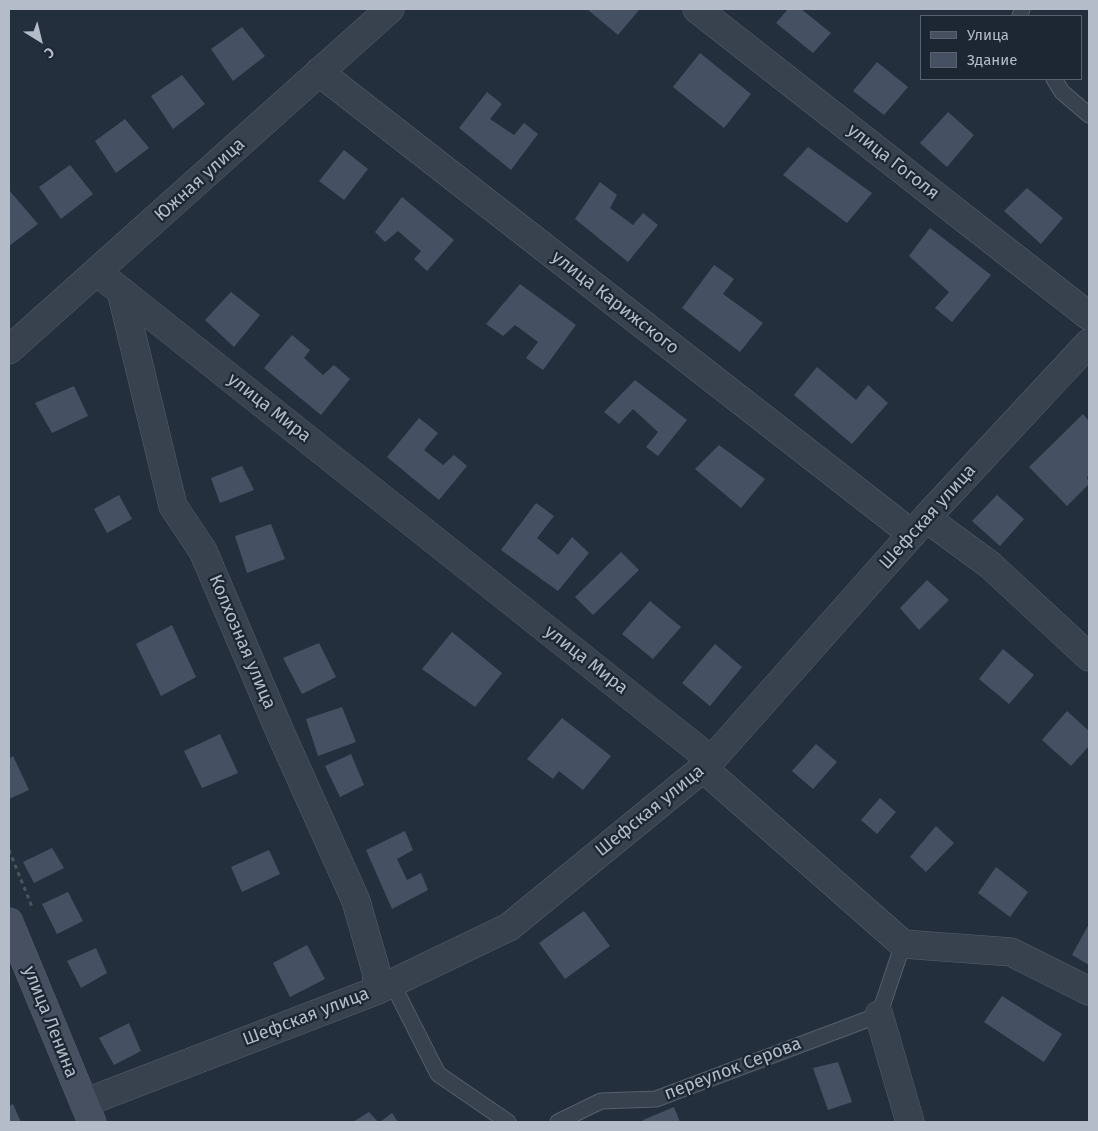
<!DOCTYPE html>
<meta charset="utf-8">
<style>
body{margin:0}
#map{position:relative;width:1098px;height:1131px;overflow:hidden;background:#242f3e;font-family:"Fira Sans",sans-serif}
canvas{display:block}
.frame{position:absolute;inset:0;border:10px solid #b4bcc9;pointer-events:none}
.legend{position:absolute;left:920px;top:15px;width:162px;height:65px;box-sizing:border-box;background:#1d2633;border:1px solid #59626f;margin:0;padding:6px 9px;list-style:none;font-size:15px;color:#b4bcc9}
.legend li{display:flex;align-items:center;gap:10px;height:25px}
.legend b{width:25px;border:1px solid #59626f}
.north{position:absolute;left:15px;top:15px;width:50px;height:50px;-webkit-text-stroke:4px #1d2633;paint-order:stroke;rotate:144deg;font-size:14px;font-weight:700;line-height:20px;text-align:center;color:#b4bcc9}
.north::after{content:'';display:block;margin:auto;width:18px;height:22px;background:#b4bcc9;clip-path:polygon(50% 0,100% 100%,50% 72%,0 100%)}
</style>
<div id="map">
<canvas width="1098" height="1131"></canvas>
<div class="frame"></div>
<ul class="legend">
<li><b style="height:6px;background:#465061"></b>Улица</li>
<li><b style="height:14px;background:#455162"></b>Здание</li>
</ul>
<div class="north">С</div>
</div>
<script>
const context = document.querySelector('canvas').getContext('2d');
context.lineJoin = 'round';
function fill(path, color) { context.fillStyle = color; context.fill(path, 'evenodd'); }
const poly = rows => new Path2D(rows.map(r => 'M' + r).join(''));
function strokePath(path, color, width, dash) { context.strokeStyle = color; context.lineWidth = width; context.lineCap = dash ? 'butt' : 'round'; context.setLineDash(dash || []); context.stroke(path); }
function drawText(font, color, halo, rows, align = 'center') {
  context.font = font + ' "Fira Sans",sans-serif'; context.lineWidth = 4.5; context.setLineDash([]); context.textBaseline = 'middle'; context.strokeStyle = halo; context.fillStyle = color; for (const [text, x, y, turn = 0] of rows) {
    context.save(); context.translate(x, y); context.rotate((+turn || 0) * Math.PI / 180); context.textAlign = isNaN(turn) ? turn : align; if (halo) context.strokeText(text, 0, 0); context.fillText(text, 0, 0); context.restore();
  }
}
const building = poly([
 [587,9,637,9,639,10,618,35],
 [788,9,801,9,831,33,813,53,776,23],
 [242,27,265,56,233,81,211,49],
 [700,53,751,94,724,128,673,87],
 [877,62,908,87,884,115,853,91],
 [182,75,205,104,173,129,151,96],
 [487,92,502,104,490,119,514,135,524,123,538,134,511,170,459,128],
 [948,112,974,135,947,167,920,143],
 [125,119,149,148,116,173,95,141],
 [808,147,872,193,847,223,783,175],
 [344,150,368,169,344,200,319,181],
 [70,165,93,194,61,219,39,187],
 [600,182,617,195,610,208,633,225,643,213,658,225,628,262,575,219],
 [1027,188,1063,218,1041,244,1004,211],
 [9,190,38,224,9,246],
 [402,197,454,240,427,271,414,259,421,251,398,231,385,242,375,232],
 [930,228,991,275,952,322,935,308,949,292,909,256],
 [714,265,734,279,723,294,763,323,740,352,682,308],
 [520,284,576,325,543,370,526,358,538,342,515,325,503,336,486,324],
 [231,292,260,315,234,347,205,320],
 [292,335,310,350,304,358,323,375,334,365,350,379,321,415,264,368],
 [817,367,856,400,868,385,888,403,852,444,794,395],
 [635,380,687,420,658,456,646,447,658,432,633,409,619,424,604,412],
 [74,386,88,416,52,433,35,403],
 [1083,414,1089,421,1089,475,1087,477,1089,484,1067,506,1029,467],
 [419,418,438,433,424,450,443,465,454,455,467,466,439,500,387,457],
 [719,445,765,479,741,508,695,469],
 [242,466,254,490,220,503,211,478],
 [119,495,132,519,107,533,94,509],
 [997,495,1024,519,1000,546,972,521],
 [536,503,554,516,537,538,558,555,572,537,589,553,558,591,501,550],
 [271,524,285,559,247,573,235,536],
 [621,552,639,570,593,615,575,597],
 [927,580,949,600,919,630,900,608],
 [650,601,681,627,653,659,622,634],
 [172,625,196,677,161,696,136,644],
 [452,632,502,673,475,707,422,669],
 [319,643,336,677,302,694,283,658],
 [715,644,742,667,710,706,682,683],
 [1003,649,1034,675,1009,704,979,679],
 [342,707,356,742,318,756,306,719],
 [1067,711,1089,731,1089,746,1071,766,1042,740],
 [562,718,611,756,583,790,559,771,553,779,527,759],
 [220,734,238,773,202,788,184,751],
 [816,744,837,762,813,789,792,771],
 [351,754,364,785,340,797,325,766],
 [13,756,29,790,9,799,9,759],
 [880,798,896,812,877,834,861,820],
 [936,826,954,843,926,872,910,857],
 [405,831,413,850,397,859,407,880,421,873,428,890,392,909,366,850],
 [52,848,64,868,34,883,23,862],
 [269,850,280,874,242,892,231,867],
 [996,867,1028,892,1010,917,978,893],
 [68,892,83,921,57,934,42,904],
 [584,911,610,946,565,979,539,943],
 [1089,924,1089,965,1072,955],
 [307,945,325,979,290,997,273,963],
 [96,948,107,973,81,988,67,961],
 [1002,996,1062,1034,1044,1062,984,1022],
 [129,1023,141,1051,114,1065,99,1038],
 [838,1062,852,1102,828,1110,813,1068],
 [13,1104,21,1122,9,1122,9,1106],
 [674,1107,680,1122,644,1122,643,1120],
 [369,1112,378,1122,353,1122],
 [392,1113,398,1122,380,1122]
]);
const path = poly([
 [9,850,32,907]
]);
const lane = poly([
 [1020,16,1022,9],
 [1054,79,1062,92,1089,115],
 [392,983,438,1074,508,1122],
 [558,1122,601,1101,656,1099,879,1015,903,944]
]);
const street = poly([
 [697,9,1089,316],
 [319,72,912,534],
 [97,272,701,752,712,776,903,944,1011,952,1089,991],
 [121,291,173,506,203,551,281,734,356,901,376,971,378,990],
 [9,350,390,9],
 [926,518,990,565,1089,657],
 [879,1015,910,1122],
 [84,1103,378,990,509,927,707,765,926,518,1089,343]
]);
const secondary = poly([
 [9,922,92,1122]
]);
const streetNames = [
 ["улица Гоголя",893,162,38],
 ["Южная улица",200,180,-42],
 ["улица Карижского",615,303,38],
 ["улица Мира",269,408,38],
 ["Шефская улица",928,517,-48],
 ["Колхозная улица",242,642,67],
 ["улица Мира",586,660,38],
 ["Шефская улица",650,811,-39],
 ["Шефская улица",306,1017,-21],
 ["улица Ленина",50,1022,68],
 ["переулок Серова",733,1069,-21]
];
fill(building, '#455162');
strokePath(lane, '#565f6c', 17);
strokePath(street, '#565f6c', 29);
strokePath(secondary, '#565f6c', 29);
strokePath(path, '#44595c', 3, [4, 4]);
strokePath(lane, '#38414e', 15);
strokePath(street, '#38414e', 28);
strokePath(secondary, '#465061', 28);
drawText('18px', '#b4bcc9', '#1d2633', streetNames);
</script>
